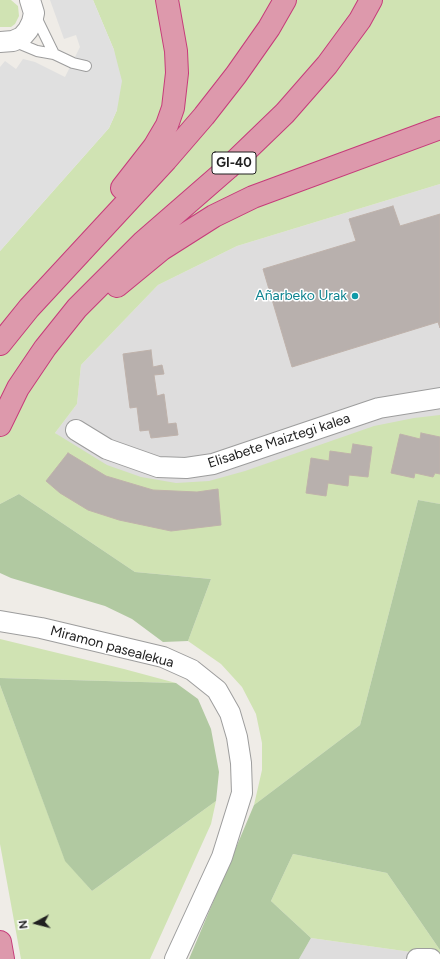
<!DOCTYPE html>
<meta charset="utf-8">
<style>
body{margin:0}
#map{position:relative;width:440px;height:959px;overflow:hidden;background:#efece7;font-family:Figtree,sans-serif}
canvas{display:block}
.north{position:absolute;left:16px;top:903px;width:40px;height:40px;-webkit-text-stroke:3px #fff;paint-order:stroke;rotate:263deg;font-size:11px;font-weight:700;line-height:16px;text-align:center;color:#202020}
.north::after{content:'';display:block;margin:auto;width:14px;height:18px;background:#202020;clip-path:polygon(50% 0,100% 100%,50% 72%,0 100%)}
</style>
<div id="map">
<canvas width="440" height="959"></canvas>
<div class="north">N</div>
</div>
<script>
const context = document.querySelector('canvas').getContext('2d');
context.lineJoin = 'round';
function fill(path, color) { context.fillStyle = color; context.fill(path, 'evenodd'); }
const poly = rows => new Path2D(rows.map(r => 'M' + r).join(''));
function strokePath(path, color, width, dash) { context.strokeStyle = color; context.lineWidth = width; context.lineCap = dash ? 'butt' : 'round'; context.setLineDash(dash || []); context.stroke(path); }
function drawText(font, color, halo, rows, align = 'center') {
  context.font = font + ' Figtree,sans-serif'; context.lineWidth = 3; context.setLineDash([]); context.textBaseline = 'middle'; context.strokeStyle = halo; context.fillStyle = color; for (const [text, x, y, turn = 0] of rows) {
    context.save(); context.translate(x, y); context.rotate((+turn || 0) * Math.PI / 180); context.textAlign = isNaN(turn) ? turn : align; if (halo) context.strokeText(text, 0, 0); context.fillText(text, 0, 0); context.restore();
  }
}
const residential = poly([
 [440,184,440,504,418,500,187,539,55,433,77,404,81,365,158,285,237,246],
 [311,938,440,956,440,959,299,959]
]);
const grass = poly([
 [0,0,11,0,18,6,19,16,15,24,11,27,0,27],
 [93,0,440,0,440,184,237,246,158,285,81,365,77,404,55,433,107,465,141,477,176,483,209,481,245,471,374,426,414,418,440,415,440,504,418,500,360,725,254,805,262,770,262,743,256,714,242,687,221,664,188,641,211,579,135,572,19,494,0,504,0,251,109,128,117,110,114,50],
 [0,639,124,669,176,683,0,678],
 [0,685,65,860,92,891,216,801,211,824,150,959,21,959,0,844],
 [293,854,387,873,440,950,440,956,311,938,271,901]
]);
const forest = poly([
 [19,494,135,572,211,579,188,641,163,642,132,619,105,606,11,578,0,573,0,504],
 [418,500,440,504,440,950,387,873,293,854,271,901,311,938,299,959,189,959,254,805,360,725],
 [0,678,176,683,198,699,211,729,219,772,216,801,92,891,65,861,0,685]
]);
const parking = poly([
 [50,0,93,0,114,50,122,81,117,110,109,128,0,251,0,67,5,61,16,69,23,59,35,62,65,77,80,47,76,35,64,39]
]);
const building = poly([
 [393,206,400,226,440,214,440,328,438,322,292,367,263,269,356,241,349,219,393,206],
 [151,350,153,367,162,365,164,374,154,375,157,396,164,394,168,424,176,423,178,435,151,438,149,430,140,431,137,407,130,408,123,354,151,350],
 [421,433,440,437,440,474,435,473,433,477,415,473,414,478,391,473,400,434,420,439,421,433],
 [353,444,372,447,368,477,349,475,348,486,328,483,326,496,306,493,311,458,329,461,330,451,351,454,353,444],
 [68,453,106,476,153,490,197,492,218,489,221,525,171,531,119,520,88,510,60,493,46,481,68,453]
]);
const service = poly([
 [13,41,37,51,54,54,35,15],
 [54,54,73,63,86,66]
]);
const minor = poly([
 [0,42,13,41,22,37,28,30,32,22,34,13,30,0],
 [76,430,107,449,158,467,186,468,213,464,379,408,440,398],
 [0,621,41,628,163,657,192,670,217,690,230,713,237,737,241,763,242,793,222,857,175,959],
 [417,959,431,959]
]);
const motorway = poly([
 [122,188,154,147,167,125,173,108,177,73,176,51,167,0],
 [117,286,162,249,214,216,253,197,440,128],
 [0,344,29,308,166,160,204,116,236,75,269,28,285,0],
 [0,425,18,388,45,348,77,308,143,242,228,168,285,113,327,65,360,20,371,0],
 [0,942,3,959]
]);
const markers = [
 [355,296,4,"#0f9aa8"]
];
const shields = [
 [234,163,44]
];
const shieldNames = [
 ["GI-40",234,163]
];
const cultureNames = [
 ["Añarbeko Urak",347,296]
];
const streetNames = [
 ["Elisabete Maiztegi kalea",279,441,-18],
 ["Miramon pasealekua",112,647,15]
];
fill(residential, '#dedddd');
fill(grass, '#d0e3b3');
fill(forest, '#b1c9a1');
fill(parking, '#e0e0e0');
fill(building, '#b8b0ad');
strokePath(building, '#bfb2ab', 1);
strokePath(service, '#9d9d9d', 12);
strokePath(minor, '#9d9d9d', 22);
strokePath(motorway, '#c63b7a', 24);
strokePath(service, '#fff', 10);
strokePath(minor, '#fff', 20);
strokePath(motorway, '#dd99ac', 22);
for (const [x, y, r, color] of markers) { const dot = new Path2D(); dot.arc(x, y, r, 0, 2 * Math.PI); context.fillStyle = color; context.fill(dot); strokePath(dot, '#fff', 1.5); }
for (const [x, y, w] of shields) { const box = new Path2D(); box.roundRect(x - w / 2, y - 11, w, 22, 3); context.fillStyle = '#fff'; context.fill(box); strokePath(box, '#202020', 1); }
drawText('bold 13px', '#202020', null, shieldNames);
drawText('14px', '#0d838f', '#fff', cultureNames, 'right');
drawText('14px', '#202020', '#fff', streetNames);
</script>
